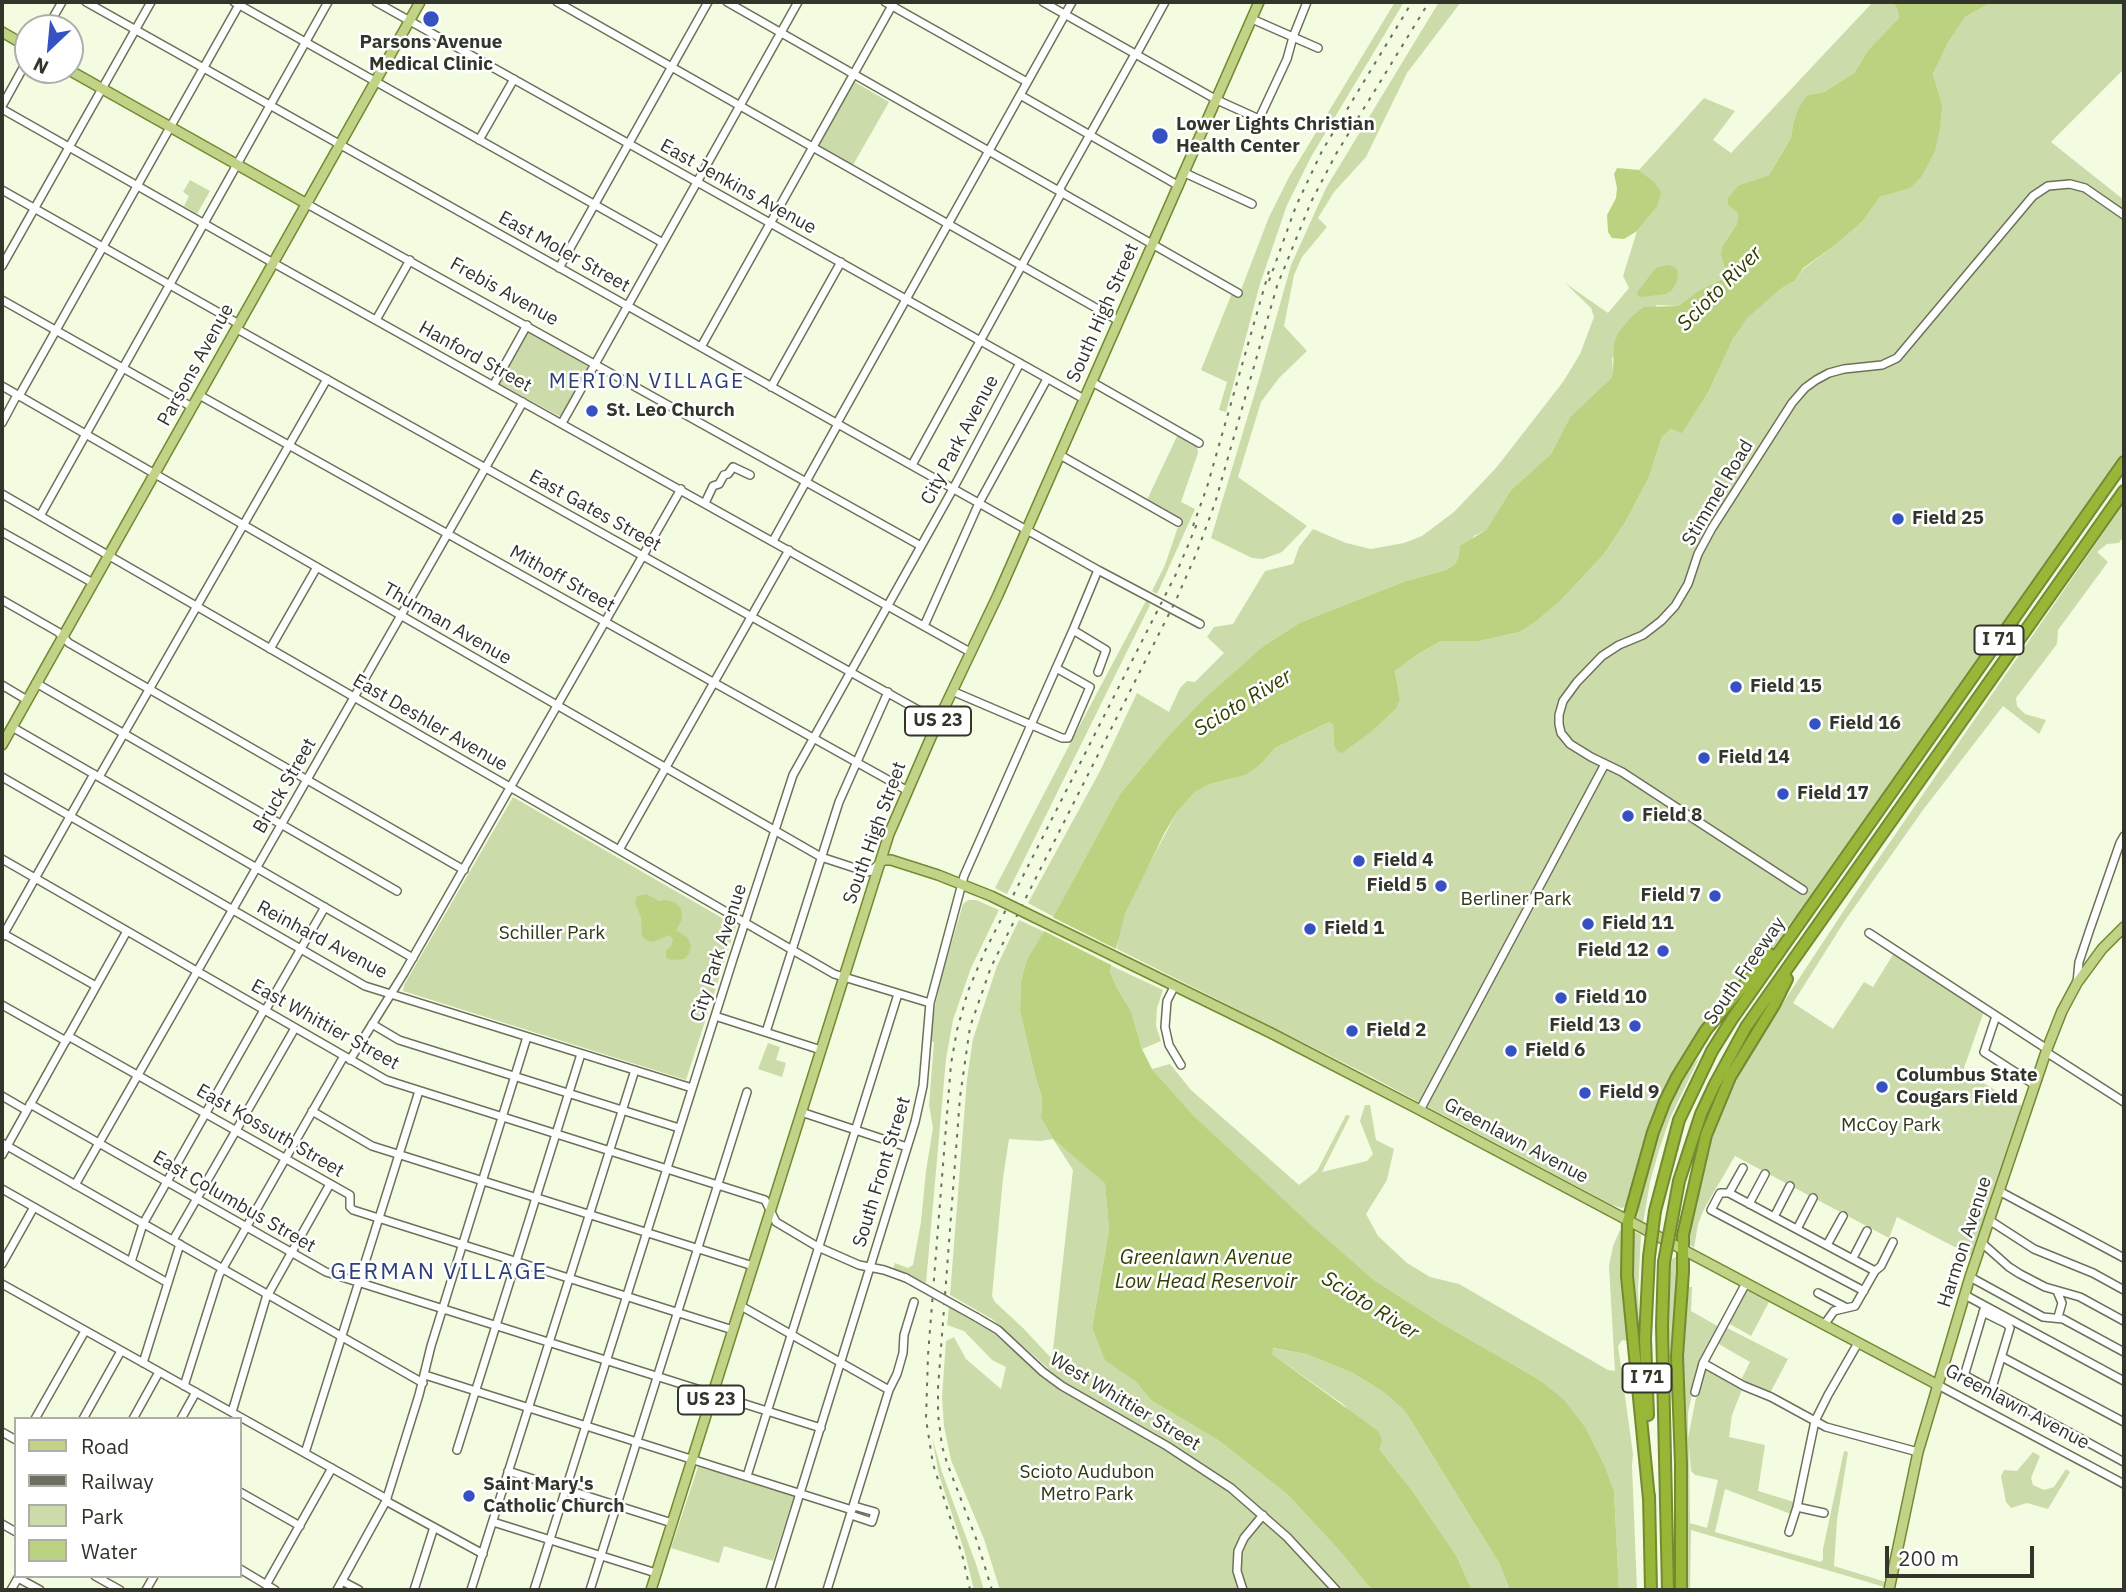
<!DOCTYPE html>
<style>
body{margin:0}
#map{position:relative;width:2126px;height:1592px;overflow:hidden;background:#f3fce0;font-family:"IBM Plex Sans",sans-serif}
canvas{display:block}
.frame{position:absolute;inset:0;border:4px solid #32352a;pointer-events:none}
.legend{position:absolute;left:14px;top:1417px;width:228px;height:161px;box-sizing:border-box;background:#fff;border:2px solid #adaeaa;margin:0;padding:9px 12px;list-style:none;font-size:21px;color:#32352a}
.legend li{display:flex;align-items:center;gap:14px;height:35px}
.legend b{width:35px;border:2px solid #adaeaa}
.north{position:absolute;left:14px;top:14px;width:70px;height:70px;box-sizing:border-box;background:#fff;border:2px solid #adaeaa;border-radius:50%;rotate:206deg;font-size:19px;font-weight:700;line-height:28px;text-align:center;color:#32352a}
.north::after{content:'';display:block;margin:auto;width:24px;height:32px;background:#3651c2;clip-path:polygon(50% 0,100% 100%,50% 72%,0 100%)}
.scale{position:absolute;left:1885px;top:1546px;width:149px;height:32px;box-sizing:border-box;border:4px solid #32352a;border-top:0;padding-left:9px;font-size:21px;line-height:24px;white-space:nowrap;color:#32352a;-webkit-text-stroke:5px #fff;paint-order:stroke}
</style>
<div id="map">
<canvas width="2126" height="1592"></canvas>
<div class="frame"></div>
<ul class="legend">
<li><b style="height:9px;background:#c1d387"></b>Road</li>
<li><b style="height:9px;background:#6a6f5f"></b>Railway</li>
<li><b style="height:19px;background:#ccdbaa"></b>Park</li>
<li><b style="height:19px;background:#bbd280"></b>Water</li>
</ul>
<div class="north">N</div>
<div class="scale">200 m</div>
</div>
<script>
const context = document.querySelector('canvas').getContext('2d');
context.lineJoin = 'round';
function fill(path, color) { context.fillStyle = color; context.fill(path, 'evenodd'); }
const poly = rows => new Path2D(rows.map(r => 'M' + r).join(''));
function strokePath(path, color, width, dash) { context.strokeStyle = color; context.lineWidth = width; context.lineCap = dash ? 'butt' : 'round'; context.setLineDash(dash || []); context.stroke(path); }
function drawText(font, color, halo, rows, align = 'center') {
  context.font = font + ' "IBM Plex Sans",sans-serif'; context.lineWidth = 5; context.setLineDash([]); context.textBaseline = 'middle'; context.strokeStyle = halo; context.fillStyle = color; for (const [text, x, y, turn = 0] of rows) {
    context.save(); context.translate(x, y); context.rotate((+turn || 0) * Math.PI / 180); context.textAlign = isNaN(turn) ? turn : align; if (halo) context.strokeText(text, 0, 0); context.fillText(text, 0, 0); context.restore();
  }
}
const green = poly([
 [1395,2,1404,2,1311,157,1287,205,1260,284,1226,412,1219,410,1227,382,1201,370,1234,288,1241,290,1269,217,1289,177],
 [1439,2,1461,2,1407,73,1366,157,1334,192,1318,218,1327,227,1302,257,1294,275,1284,326,1307,351,1279,378,1261,402,1238,477,1307,526,1282,552,1263,559,1252,558,1211,538,1259,379,1291,265,1326,188],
 [1873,2,1892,2,1897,8,1899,18,1869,49,1854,73,1824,92,1807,95,1798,110,1793,124,1791,138,1769,175,1739,185,1728,205,1738,214,1737,224,1723,245,1726,271,1724,278,1698,291,1678,306,1657,305,1612,358,1613,372,1611,378,1570,417,1551,454,1511,490,1486,530,1474,536,1455,564,1446,570,1406,581,1301,622,1265,645,1164,741,1120,794,1054,917,1028,903,1100,771,1137,693,1169,712,1180,688,1187,681,1195,682,1224,653,1207,637,1214,627,1233,624,1265,571,1293,564,1299,547,1313,529,1346,543,1371,549,1404,543,1422,536,1454,512,1496,468,1563,382,1580,354,1594,317,1591,308,1565,283,1608,313,1629,288,1623,276,1637,231,1657,207,1653,181,1639,170,1704,98,1735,111,1713,140,1731,153],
 [1992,2,2124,2,2124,69,2051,142,2124,200,2124,452,1809,902,1791,922,1737,1000,1688,1061,1674,1082,1628,1206,1621,1208,1610,1204,1370,1076,1117,949,1119,934,1125,914,1144,874,1177,812,1195,792,1210,784,1246,775,1260,765,1275,748,1329,722,1333,725,1334,745,1372,731,1400,699,1395,671,1418,654,1441,641,1480,641,1519,632,1562,599,1604,554,1626,521,1649,477,1662,437,1671,429,1682,432,1709,391,1733,339,1747,317,1782,288,1795,281,1803,269,1834,246,1862,222,1880,197,1909,188,1942,104,1933,74,1948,43,1965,17],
 [853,81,889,102,853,165,818,145],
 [190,180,210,191,197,214,184,206,189,196,183,192],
 [530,331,586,363,588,367,561,417,498,383,525,334],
 [1179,432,1197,444,1198,453,1181,502,1195,509,1157,594,1152,591,1165,565,1180,521,1176,516,1147,500],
 [2124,503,2124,536,2119,543,2107,544,2097,552,2108,562,2058,630,2057,644,2016,698,2017,706,2025,714,2046,720,2039,734,2003,706,1923,810,1844,922,1793,1003,1833,1029,1864,982,1873,987,1894,953,1984,1011,1963,1071,2022,1106,1972,1256,1897,1217,1889,1238,1735,1156,1704,1209,1698,1224,1694,1248,1687,1242,1706,1146,1740,1068,1870,871],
 [1147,599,1150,605,1007,894,995,888,1073,738],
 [513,797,736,926,686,1080,403,991,404,985],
 [968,900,976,900,999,910,971,968,953,1020,946,1059,926,1283,893,1269,895,1263,908,1268,913,1265,921,1222,926,1171,933,1128,929,1105,934,1042,930,1041,935,1006,942,975,963,904],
 [1019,920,1045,932,1027,959,1021,981,1020,1011,1035,1075,1042,1097,1041,1118,1053,1139,1105,1182,1109,1230,1092,1328,1105,1359,1136,1382,1152,1401,1218,1440,1287,1494,1338,1549,1372,1590,1000,1590,984,1539,951,1460,944,1426,942,1397,946,1341,954,1337,966,1359,1001,1389,1006,1367,992,1360,964,1331,947,1325,949,1307,993,1333,1012,1350,1049,1369,992,1319,950,1295,967,1079,973,1039,997,966],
 [1009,1139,1040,1141,1053,1139,1073,1170,1052,1359,1023,1328,995,1302,992,1296,1003,1178],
 [1112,966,1163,990,1157,1008,1156,1026,1161,1041,1142,1049,1131,1011,1118,990,1110,972],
 [768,1043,780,1047,776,1060,786,1063,782,1077,758,1069],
 [1700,1056,1670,1118,1659,1150,1650,1182,1643,1223,1637,1219,1639,1203,1661,1124,1673,1094,1684,1076],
 [1170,1064,1191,1090,1299,1185,1317,1171,1346,1115,1350,1116,1322,1172,1367,1161,1373,1154,1360,1121,1365,1105,1370,1105,1376,1140,1394,1149,1387,1180,1366,1214,1378,1236,1407,1263,1430,1277,1459,1284,1608,1370,1615,1371,1609,1266,1613,1246,1620,1230,1622,1233,1628,1341,1622,1340,1618,1346,1633,1454,1632,1466,1637,1590,1619,1590,1614,1491,1605,1466,1587,1430,1538,1379,1441,1323,1374,1280,1315,1230,1193,1115,1152,1069],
 [1636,1232,1641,1235,1638,1290,1641,1373,1630,1294,1632,1235],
 [1677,1256,1679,1272,1671,1403,1667,1262],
 [1688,1287,1692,1287,1691,1311,1719,1327,1696,1375,1688,1413,1688,1438,1701,1373,1708,1368,1743,1387,1732,1415,1729,1437,1765,1445,1758,1491,1794,1502,1791,1514,1725,1489,1715,1532,1821,1562,1823,1559,1823,1549,1844,1451,1848,1452,1837,1520,1834,1566,1889,1583,1888,1588,1691,1530,1690,1590,1681,1590,1687,1499,1682,1364,1685,1339],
 [1689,1446,1691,1471,1695,1475,1718,1480,1707,1528,1690,1523],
 [1748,1291,1769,1302,1751,1336,1728,1323,1745,1292],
 [1725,1327,1788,1359,1769,1395,1740,1382,1750,1362,1717,1343],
 [1272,1348,1306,1354,1353,1373,1385,1393,1405,1411,1499,1563,1510,1590,1472,1590,1456,1555,1411,1489,1344,1405,1272,1354],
 [932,1437,942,1472,976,1564,984,1590,974,1590,965,1553,939,1475],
 [2033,1452,2040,1456,2031,1478,2033,1485,2044,1490,2054,1487,2066,1469,2070,1472,2048,1509,2027,1503,2011,1508,2006,1502,2001,1476,2004,1470,2017,1471],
 [698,1467,793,1494,794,1496,773,1561,724,1546,719,1563,671,1548]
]);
const water = poly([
 [1892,2,1992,2,1965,17,1948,43,1933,74,1942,104,1940,128,1935,151,1921,177,1910,188,1880,197,1862,222,1834,246,1803,268,1795,281,1782,288,1747,318,1733,339,1709,391,1682,433,1671,429,1662,437,1649,477,1626,521,1604,554,1562,599,1536,621,1519,632,1480,641,1441,641,1418,654,1395,671,1400,699,1396,708,1372,731,1342,753,1338,752,1334,745,1333,725,1329,722,1275,748,1260,765,1246,775,1210,784,1195,792,1177,812,1165,832,1125,914,1110,972,1118,990,1131,1011,1142,1049,1152,1069,1193,1115,1315,1229,1374,1280,1441,1323,1538,1379,1564,1400,1587,1430,1605,1466,1614,1491,1619,1590,1510,1590,1499,1563,1405,1411,1385,1393,1353,1373,1306,1354,1273,1348,1272,1354,1378,1431,1382,1440,1379,1449,1411,1489,1456,1555,1472,1590,1372,1590,1338,1549,1287,1494,1218,1440,1152,1401,1136,1382,1105,1360,1092,1328,1109,1230,1105,1183,1053,1139,1041,1118,1042,1097,1035,1075,1020,1011,1021,981,1027,959,1054,916,1120,794,1164,741,1203,700,1265,645,1301,622,1406,581,1446,570,1455,564,1459,557,1460,546,1486,530,1511,490,1551,454,1570,417,1611,378,1613,372,1614,343,1619,332,1631,317,1644,307,1678,306,1698,291,1724,278,1726,271,1721,254,1723,245,1737,224,1738,214,1728,205,1728,198,1739,185,1769,175,1791,138,1793,124,1798,109,1807,95,1824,92,1854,73,1869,49,1899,18,1897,8],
 [1617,168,1639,170,1653,181,1661,192,1657,207,1637,231,1624,239,1612,238,1608,232,1607,215,1616,198,1617,188,1614,174],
 [1667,265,1675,267,1678,271,1677,281,1672,290,1666,294,1641,297,1637,295,1638,291,1656,268],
 [646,894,659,901,667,900,676,903,681,909,682,920,676,930,688,938,691,946,689,954,684,959,671,960,666,958,666,951,671,946,673,939,669,935,653,942,648,941,642,936,641,917,635,903,637,896]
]);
const pier = poly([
 [1050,916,1120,951,1115,967,1042,930]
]);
const minor = poly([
 [86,2,1098,570,1200,624],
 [234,2,663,243],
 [376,2,1084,399],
 [557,2,1119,321],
 [727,2,1238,293],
 [885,2,1027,82],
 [1043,2,1217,100,1259,119,1287,59,1293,37,1307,2],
 [1252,19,1318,48],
 [47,28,62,2],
 [1136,55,1165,2],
 [1020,95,1179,186],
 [2,106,28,59],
 [2,109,268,260,970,652],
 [479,140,514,79],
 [1185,173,1252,204],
 [2,190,239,324],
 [1059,190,1135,54],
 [307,204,921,546],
 [2,266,151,2],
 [559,268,708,2],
 [2,300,192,407],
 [376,320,410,260],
 [237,329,938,721],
 [701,347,894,2],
 [1092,382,1199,443],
 [2,386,821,857,867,872,871,871,879,864],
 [493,386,527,325],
 [771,387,841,262],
 [199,395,908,791],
 [19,396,240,3],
 [2,423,17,395],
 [562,423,798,2],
 [837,423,1072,2],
 [1060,455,1178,522],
 [912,465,1062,192],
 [2,494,834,974,930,1003],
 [705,503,713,486,719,484,724,475,728,474,733,467,750,475],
 [40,516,328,2],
 [2,532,93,583],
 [773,541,838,424],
 [2,600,58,632,69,643,464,870],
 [924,626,979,503,1047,379],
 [1073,630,1106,650,1098,672],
 [270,649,317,567],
 [36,683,397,891],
 [2,685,27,700],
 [952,691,1062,738,1068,738,1090,687,1056,668],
 [12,727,413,958],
 [2,777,365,986,692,1088],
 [99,777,327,379],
 [619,850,789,550],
 [2,859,386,1080,765,1200,776,1222,818,1247,859,1265,884,1270,906,1278],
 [1803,890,1622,772,1591,757,1570,744,1561,733,1559,724,1559,715,1563,701,1577,682,1602,656,1619,645,1643,635,1661,621,1675,606,1688,584,1698,554,1712,528,1792,403,1805,388,1816,380,1829,373,1844,369,1882,365,1897,358,2033,196,2048,186,2070,184,2085,188,2124,215],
 [2,933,96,986],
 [1869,933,2047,1049],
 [2,937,94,774],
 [2077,983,2079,962,2090,929,2120,843,2124,836],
 [1174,987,1167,1001,1165,1027,1169,1045,1181,1065],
 [2,1005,66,1041],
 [265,1011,325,907],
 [715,1016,821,1050],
 [1996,1016,1984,1052,2035,1085],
 [372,1024,399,1040,679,1128],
 [766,1032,839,802,888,692],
 [68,1036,350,1195,350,1207,353,1210,733,1330],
 [2046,1052,2124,1102],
 [350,1060,404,973,681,489],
 [2,1096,26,1110],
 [30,1104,326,1272,821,1428],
 [1420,1110,1605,764],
 [312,1111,372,1146,753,1266],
 [801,1112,907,1147],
 [2,1143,423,1383],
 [2,1155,127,931],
 [75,1185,523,402],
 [2,1189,168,1283],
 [1999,1191,2124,1258],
 [1729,1193,1720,1193,1711,1210,1864,1291],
 [1729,1193,1875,1271],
 [1729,1193,1743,1168],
 [1749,1204,1765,1174],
 [1774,1217,1790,1186],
 [1989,1220,2034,1249,2093,1273,2124,1290],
 [1797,1229,1813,1198],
 [173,1240,295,1028],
 [1982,1243,2009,1267,2020,1274,2045,1287,2080,1297,2124,1321],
 [1827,1245,1843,1216],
 [1853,1258,1867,1231],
 [131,1262,143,1224,264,1010],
 [2,1264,34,1207],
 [1970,1277,2043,1317,2063,1319,2124,1352],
 [2,1284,387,1499],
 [2057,1291,2062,1303,2058,1317],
 [1818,1293,1845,1307],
 [1965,1295,2124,1381],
 [741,1306,889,1390],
 [1985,1306,1965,1373,1966,1376,2124,1462],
 [1983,1312,2007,1324,2010,1328,1991,1391],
 [976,1317,998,1330,1043,1372,1062,1386,1167,1446,1231,1488,1287,1537,1336,1590],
 [1824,1325,1834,1311,1855,1306,1875,1271,1881,1266,1893,1242],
 [2002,1357,2124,1422],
 [143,1363,180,1244],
 [1703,1363,1744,1386,1771,1397,1826,1427,1918,1452],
 [425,1375,852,1510],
 [1938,1385,2124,1484],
 [184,1386,219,1275,344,1056],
 [1695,1392,1703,1363,1746,1283],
 [232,1412,266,1298,330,1184],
 [35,1419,85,1331],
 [83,1419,121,1351],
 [133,1419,159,1372],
 [181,1419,196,1392],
 [2,1432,16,1440],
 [457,1450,581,1054],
 [305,1453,419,1091],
 [508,1471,672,1523],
 [747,1476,898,994],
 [240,1492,300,1526],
 [386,1501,483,1554],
 [1797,1507,1824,1513],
 [851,1515,872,1522,875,1512,854,1506],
 [493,1522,656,1573],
 [2,1524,16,1532],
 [1789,1532,1797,1507,1815,1421,1828,1395,1858,1343],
 [240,1569,275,1590],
 [95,1576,120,1590],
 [18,1578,40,1590],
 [342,1581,359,1590],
 [266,1585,332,1468],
 [11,1590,19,1576],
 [146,1590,154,1576],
 [337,1590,386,1501,419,1395,431,1346,527,1037],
 [414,1590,434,1527],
 [471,1590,635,1070],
 [534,1590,733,959,793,775,953,489,1020,363],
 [590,1590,747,1092],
 [770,1590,915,1122,923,1086,930,1003,964,876,1073,630,1098,570],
 [827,1590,889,1390,897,1374,903,1353,904,1335,914,1302],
 [1243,1590,1237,1571,1238,1551,1244,1538,1263,1515]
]);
const major = poly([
 [2,32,28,47],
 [69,70,307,204],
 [2,745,420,2],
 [880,863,883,860,891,860,938,875,991,896],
 [1034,917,1271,1033,1420,1110,1938,1385],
 [651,1590,889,834,938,721,998,595,1259,2],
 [1889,1590,1918,1452,1970,1277,2047,1049,2062,1011,2077,983,2102,949,2124,927]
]);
const highway = poly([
 [1655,1211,1679,1120,1712,1051,1732,1019,2124,462],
 [1672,1219,1679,1181,1701,1114,1715,1084,1746,1027,2124,491],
 [1664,1262,1662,1326,1668,1590],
 [1648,1415,1645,1339,1649,1257],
 [1649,1495,1651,1590],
 [1649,1499,1627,1276,1628,1221,1653,1132,1665,1101,1677,1077,1706,1030,1770,954],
 [1681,1590,1681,1464,1677,1356,1683,1272,1683,1235,1706,1135,1730,1077,1774,1005,1787,979]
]);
const rail = poly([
 [1269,281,1296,206,1322,151,1412,2],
 [1193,526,1207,487,1269,271],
 [970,1590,963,1558,933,1464,926,1419,928,1355,941,1190,951,1064,957,1030,968,991,985,951,1176,574,1199,519],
 [992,1590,977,1541,947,1463,942,1446,938,1414,938,1388,960,1097,970,1027,991,967,1176,600,1197,552,1215,503,1277,286,1311,202,1336,154,1429,2]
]);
const minorBridge = poly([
 [906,1278,976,1317]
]);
const majorBridge = poly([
 [991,896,1034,917]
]);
const highwayBridge = poly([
 [1649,1257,1655,1211],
 [1664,1262,1672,1219]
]);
const markers = [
 [431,19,9,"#3651c2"],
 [1160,136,9,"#3651c2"],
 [592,411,7,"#3651c2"],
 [1898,519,7,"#3651c2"],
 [1736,687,7,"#3651c2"],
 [1815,724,7,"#3651c2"],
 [1704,758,7,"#3651c2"],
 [1783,794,7,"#3651c2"],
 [1628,816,7,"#3651c2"],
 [1359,861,7,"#3651c2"],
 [1441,886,7,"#3651c2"],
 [1715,896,7,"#3651c2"],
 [1588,924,7,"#3651c2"],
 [1310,929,7,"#3651c2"],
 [1663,951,7,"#3651c2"],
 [1561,998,7,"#3651c2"],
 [1635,1026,7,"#3651c2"],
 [1352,1031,7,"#3651c2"],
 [1511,1051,7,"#3651c2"],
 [1882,1087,7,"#3651c2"],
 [1585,1093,7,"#3651c2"],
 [469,1496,7,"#3651c2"]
];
const shields = [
 [1999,640,49],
 [938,721,66],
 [1647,1378,49],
 [711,1400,66]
];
const shieldNames = [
 ["I 71",1999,640],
 ["US 23",938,721],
 ["I 71",1647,1378],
 ["US 23",711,1400]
];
const poiNames = [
 ["Parsons Avenue",431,43,"center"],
 ["Medical Clinic",431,65,"center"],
 ["Lower Lights Christian",1176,125],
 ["Health Center",1176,147],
 ["St. Leo Church",606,411],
 ["Field 25",1912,519],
 ["Field 15",1750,687],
 ["Field 16",1829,724],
 ["Field 14",1718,758],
 ["Field 17",1797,794],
 ["Field 8",1642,816],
 ["Field 4",1373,861],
 ["Field 5",1427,886,"right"],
 ["Field 7",1701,896,"right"],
 ["Field 11",1602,924],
 ["Field 1",1324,929],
 ["Field 12",1649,951,"right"],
 ["Field 10",1575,998],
 ["Field 13",1621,1026,"right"],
 ["Field 2",1366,1031],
 ["Field 6",1525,1051],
 ["Columbus State",1896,1076],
 ["Cougars Field",1896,1098],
 ["Field 9",1599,1093],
 ["Saint Mary's",483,1485],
 ["Catholic Church",483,1507]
];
const streetNames = [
 ["East Jenkins Avenue",738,187,29],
 ["East Moler Street",564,252,29],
 ["Frebis Avenue",504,292,29],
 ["South High Street",1103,313,-66],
 ["Hanford Street",475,357,29],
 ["Parsons Avenue",196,365,-61],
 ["City Park Avenue",960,440,-62],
 ["Stimmel Road",1718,493,-59],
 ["East Gates Street",595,511,29],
 ["Mithoff Street",562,579,29],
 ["Thurman Avenue",447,624,30],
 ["East Deshler Avenue",430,723,30],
 ["Bruck Street",285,786,-60],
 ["South High Street",875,833,-70],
 ["Reinhard Avenue",322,940,28],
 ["City Park Avenue",719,953,-72],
 ["South Freeway",1745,971,-55],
 ["East Whittier Street",325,1025,29],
 ["East Kossuth Street",270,1131,30],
 ["Greenlawn Avenue",1516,1141,28],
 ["South Front Street",882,1172,-73],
 ["East Columbus Street",234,1202,30],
 ["Harmon Avenue",1965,1242,-72],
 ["West Whittier Street",1125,1402,31],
 ["Greenlawn Avenue",2017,1407,28]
];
const parkNames = [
 ["Berliner Park",1516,900],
 ["Schiller Park",552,934],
 ["McCoy Park",1891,1126],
 ["Scioto Audubon",1087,1473],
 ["Metro Park",1087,1495]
];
const waterNames = [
 ["Scioto River",1720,289,-45],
 ["Scioto River",1243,703,-31],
 ["Greenlawn Avenue",1206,1258],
 ["Low Head Reservoir",1206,1282],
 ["Scioto River",1370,1306,32]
];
const neighbourhoodNames = [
 ["MERION VILLAGE",647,382]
];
const quarterNames = [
 ["GERMAN VILLAGE",439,1272]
];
fill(green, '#ccdbaa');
fill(water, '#bbd280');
fill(pier, '#f3fce0');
strokePath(minor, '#6b725a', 10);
strokePath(major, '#748932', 12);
strokePath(highway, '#748932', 14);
strokePath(minor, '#fff', 7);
strokePath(major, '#c1d387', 9);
strokePath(highway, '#98b637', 10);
strokePath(rail, '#6a6f5f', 2, [3.5, 7]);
strokePath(minorBridge, '#6b725a', 10, []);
strokePath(majorBridge, '#748932', 12, []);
strokePath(highwayBridge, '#748932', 14, []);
strokePath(minorBridge, '#fff', 7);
strokePath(majorBridge, '#c1d387', 9);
strokePath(highwayBridge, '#98b637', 10);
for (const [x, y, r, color] of markers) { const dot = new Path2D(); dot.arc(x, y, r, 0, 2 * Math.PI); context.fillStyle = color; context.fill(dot); strokePath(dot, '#fff', 2.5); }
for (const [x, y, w] of shields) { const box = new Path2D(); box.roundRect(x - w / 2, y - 14.5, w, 29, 5); context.fillStyle = '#fff'; context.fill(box); strokePath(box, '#32352a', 2); }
drawText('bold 18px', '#32352a', null, shieldNames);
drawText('bold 19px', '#32352a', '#fff', poiNames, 'left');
drawText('19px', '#32352a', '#fff', streetNames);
drawText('19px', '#303917', '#fff', parkNames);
drawText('italic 21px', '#323f00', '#fff', waterNames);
context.letterSpacing = '2px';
drawText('21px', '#2d3f78', '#fff', neighbourhoodNames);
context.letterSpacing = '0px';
context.letterSpacing = '2px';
drawText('23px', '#2d3f78', '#fff', quarterNames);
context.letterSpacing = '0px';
</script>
